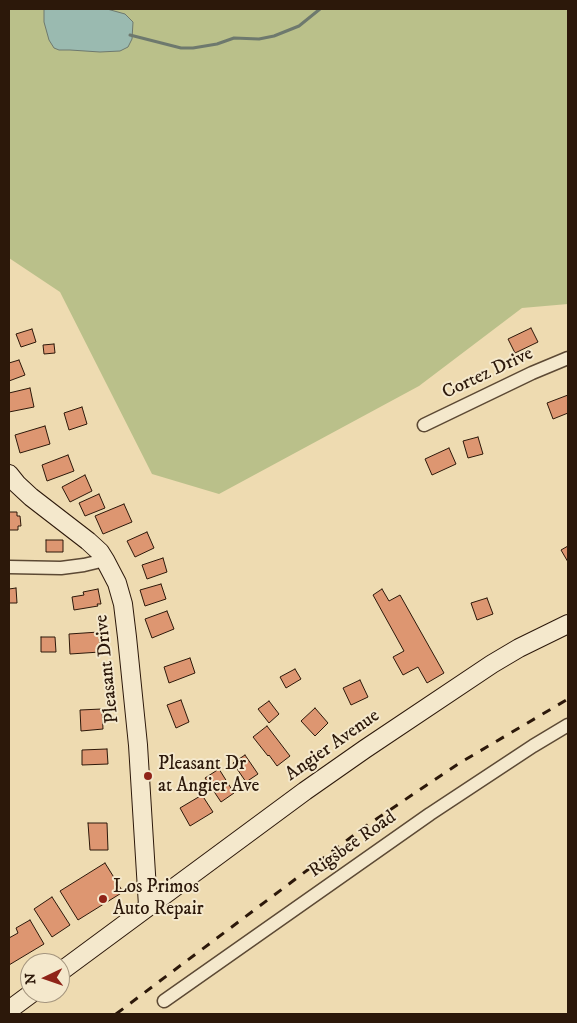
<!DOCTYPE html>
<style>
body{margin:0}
#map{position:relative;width:577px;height:1023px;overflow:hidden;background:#eedbb1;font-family:"IM FELL DW Pica",serif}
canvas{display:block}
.frame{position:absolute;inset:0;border:10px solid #2c180a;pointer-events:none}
.north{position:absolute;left:20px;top:953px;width:50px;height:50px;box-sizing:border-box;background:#f4e8cc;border:1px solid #a4957e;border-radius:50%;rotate:267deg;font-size:14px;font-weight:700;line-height:20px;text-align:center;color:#2c180a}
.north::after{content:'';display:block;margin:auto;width:18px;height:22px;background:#8f2418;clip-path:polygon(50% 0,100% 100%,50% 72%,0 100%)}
</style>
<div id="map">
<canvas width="577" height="1023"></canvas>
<div class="frame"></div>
<div class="north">N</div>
</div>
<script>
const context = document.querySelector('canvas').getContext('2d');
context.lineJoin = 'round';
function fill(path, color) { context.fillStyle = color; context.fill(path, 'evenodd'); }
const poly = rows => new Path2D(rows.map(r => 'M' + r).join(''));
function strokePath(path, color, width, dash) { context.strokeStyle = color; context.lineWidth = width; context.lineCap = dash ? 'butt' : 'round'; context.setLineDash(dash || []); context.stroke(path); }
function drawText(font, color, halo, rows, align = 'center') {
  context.font = font + ' "IM FELL DW Pica",serif'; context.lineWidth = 4; context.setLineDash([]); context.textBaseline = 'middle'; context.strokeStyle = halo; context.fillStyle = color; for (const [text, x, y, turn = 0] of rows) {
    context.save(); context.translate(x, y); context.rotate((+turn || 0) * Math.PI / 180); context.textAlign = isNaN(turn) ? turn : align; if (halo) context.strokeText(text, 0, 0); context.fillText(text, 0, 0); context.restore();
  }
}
const green = poly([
 [9,9,568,9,568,304,522,308,419,386,219,494,152,474,60,292,9,258]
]);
const water = poly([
 [44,9,107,9,125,14,133,22,132,39,128,47,120,51,100,52,70,50,59,50,54,48,49,40,44,22,44,9]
]);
const stream = poly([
 [130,35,181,48,193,48,217,44,234,38,259,39,274,36,299,26,320,9]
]);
const building = poly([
 [531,328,538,342,515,353,508,339,531,328],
 [32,329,36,342,21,347,16,334,32,329],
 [54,344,55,353,44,354,43,345,54,344],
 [19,360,25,375,9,381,9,363,19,360],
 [30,388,34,407,9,412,9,393,30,388],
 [568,395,568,413,553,419,547,403,568,395],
 [82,407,87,424,69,430,64,413,82,407],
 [45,426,50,444,20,453,15,435,45,426],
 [478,437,483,454,468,458,463,441,478,437],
 [449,448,456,464,432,475,425,459,449,448],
 [68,455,74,471,47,481,42,465,68,455],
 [85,475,92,491,70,502,62,487,85,475],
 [99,494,105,508,85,516,79,503,99,494],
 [124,504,132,522,103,534,95,516,124,504],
 [9,512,17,512,17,516,20,516,21,526,18,526,18,530,9,530,9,512],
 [147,532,154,548,135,557,127,541,147,532],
 [46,540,63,540,63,552,46,552,46,540],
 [568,546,568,562,561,550,568,546],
 [163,558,167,572,147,579,142,565,163,558],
 [161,584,166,599,145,606,140,590,161,584],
 [16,588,17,603,9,603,9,589,16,588],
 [98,589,101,604,97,604,98,606,74,610,72,597,84,595,83,592,98,589],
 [382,589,389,601,400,595,444,673,427,683,418,667,403,675,393,657,404,651,373,595,382,589],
 [487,598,493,614,477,620,471,603,487,598],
 [167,611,174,629,152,638,145,619,167,611],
 [99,632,100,652,70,654,69,634,99,632],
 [41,637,55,637,56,652,41,652,41,637],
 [190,658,195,673,169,683,164,667,190,658],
 [295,669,301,679,286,688,280,677,295,669],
 [360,680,368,697,351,705,343,688,360,680],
 [181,700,189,722,176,728,167,705,181,700],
 [269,701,279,714,269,723,258,709,269,701],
 [315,708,328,723,315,736,301,721,315,708],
 [102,709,103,729,81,731,80,710,102,709],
 [267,726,290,756,277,766,269,755,268,756,253,737,267,726],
 [107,749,108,764,82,765,82,750,107,749],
 [245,755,258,774,246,782,233,763,245,755],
 [219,769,234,793,221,802,205,778,219,769],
 [202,795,213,812,190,826,180,808,202,795],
 [88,823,107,823,108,850,90,850,88,823],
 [105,863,123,892,78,920,60,891,105,863],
 [52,897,70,925,52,937,34,909,52,897],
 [30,920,44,944,9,965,9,938,18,933,16,928,30,920]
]);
const street = poly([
 [424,425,532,373,568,358],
 [9,567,61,568,84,565,105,560],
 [164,1001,430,814,533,746,568,725]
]);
const secondary = poly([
 [9,474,17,484,31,497,88,541,100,552,105,560,117,583,123,604,127,637,138,745,148,906],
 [60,972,305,791,365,749,492,664,519,648,568,624],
 [9,1010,32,993]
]);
const rail = poly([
 [116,1014,366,826,458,764,568,699]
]);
const markers = [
 [148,776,5,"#8f2418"],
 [103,899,5,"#8f2418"]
];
const streetNames = [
 ["Cortez Drive",488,374,-25],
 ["Pleasant Drive",108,669,-96],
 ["Angier Avenue",333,746,-35],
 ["Rigsbee Road",353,845,-35]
];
const poiNames = [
 ["Pleasant Dr",158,765],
 ["at Angier Ave",158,787],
 ["Los Primos",113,888],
 ["Auto Repair",113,910]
];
fill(green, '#bac08a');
fill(water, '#9abab0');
strokePath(water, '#6e796e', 1);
strokePath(stream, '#6e796e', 3);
fill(building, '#dd9671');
strokePath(building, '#2c180a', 1);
strokePath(street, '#5c4934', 15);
strokePath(secondary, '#2c180a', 20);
strokePath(street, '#f4e8cc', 12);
strokePath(secondary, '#f4e8cc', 18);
strokePath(rail, '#2c180a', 3, [9, 9]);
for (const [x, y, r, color] of markers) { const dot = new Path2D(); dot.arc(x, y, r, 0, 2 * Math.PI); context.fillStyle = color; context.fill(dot); strokePath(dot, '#f4e8cc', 2); }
drawText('19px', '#2c180a', '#f4e8cc', streetNames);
drawText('19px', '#2c180a', '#f4e8cc', poiNames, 'left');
</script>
